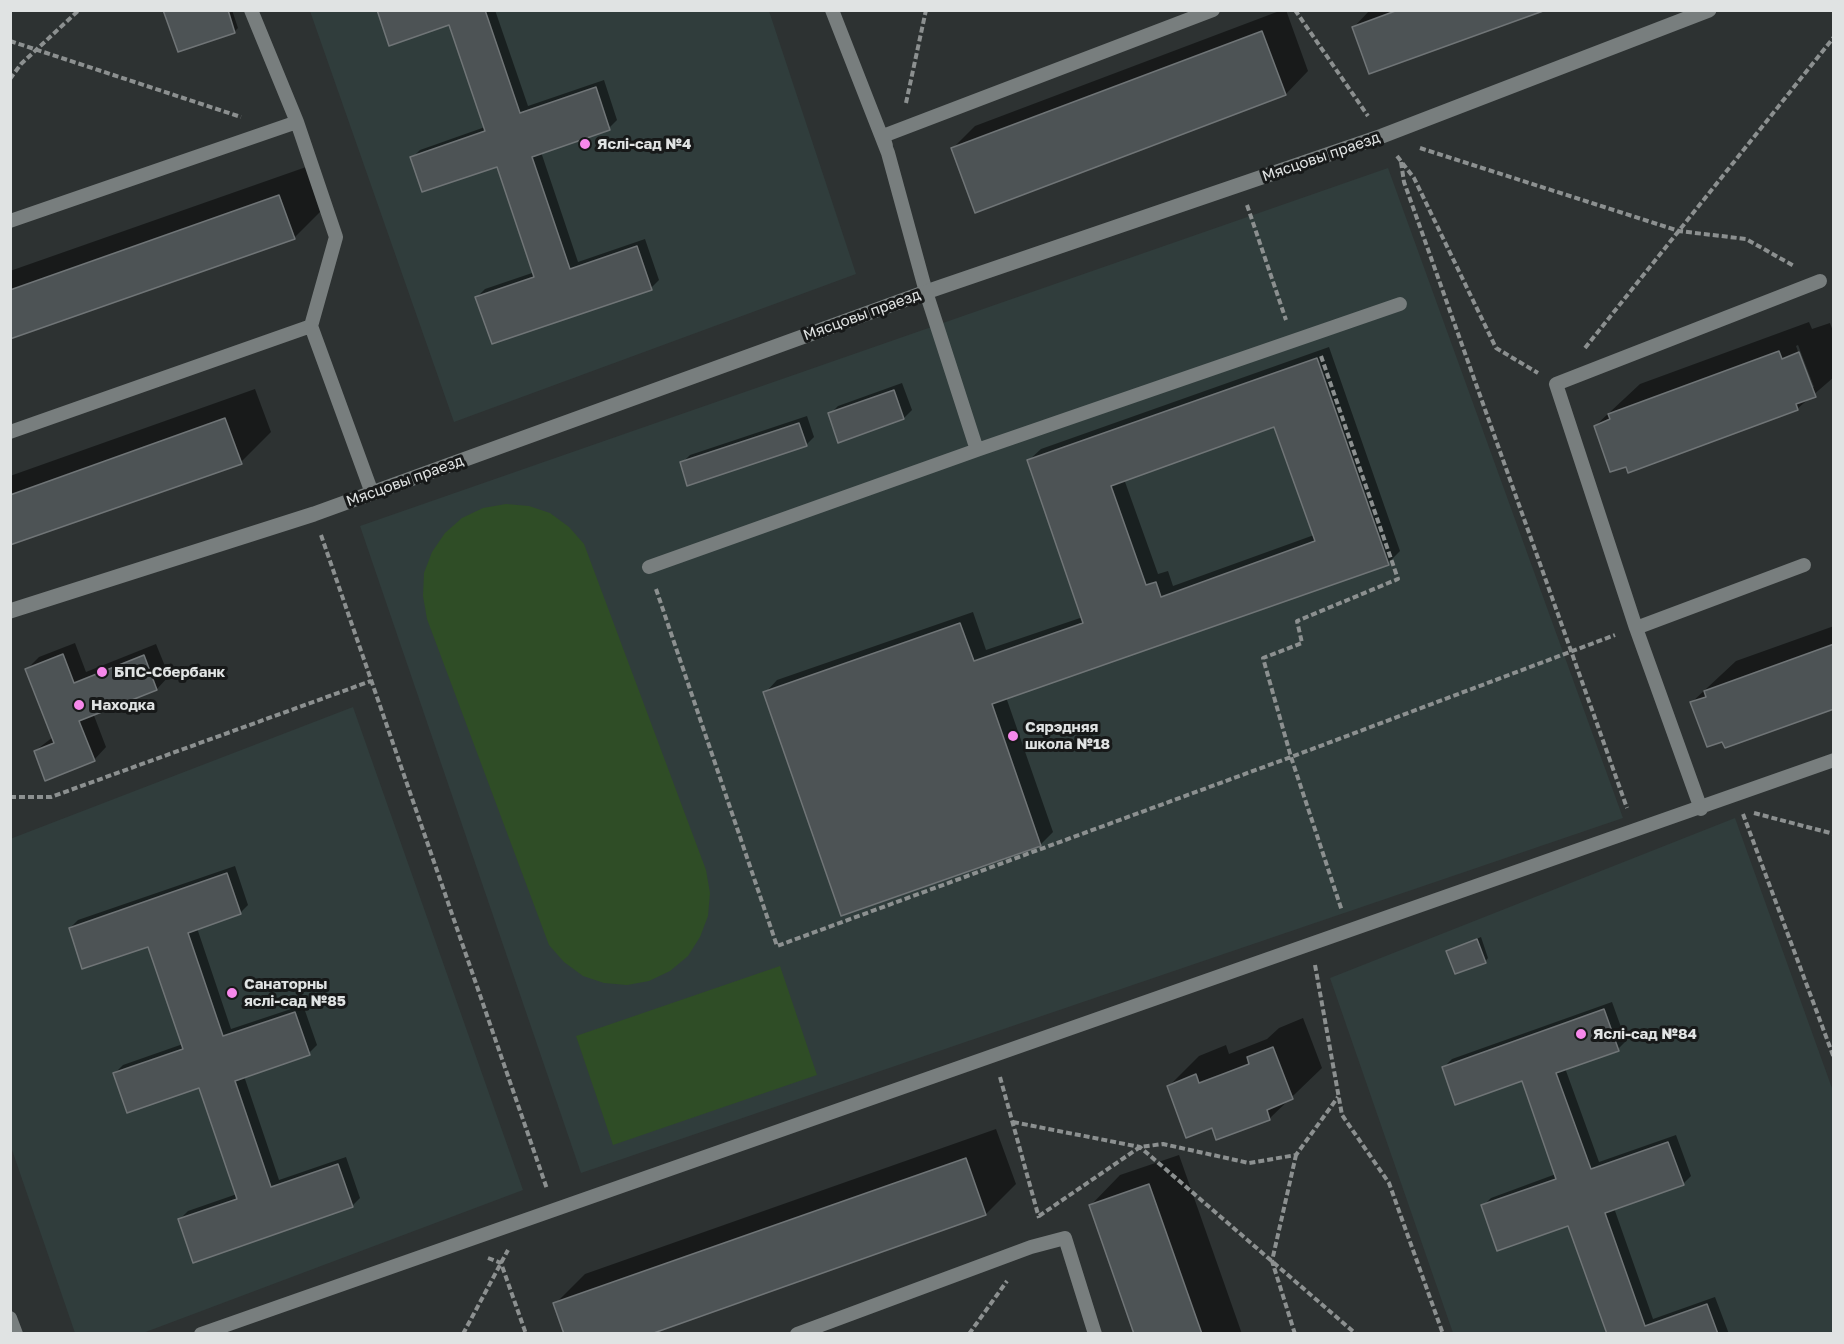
<!DOCTYPE html>
<meta charset="utf-8">
<style>
body{margin:0}
#map{position:relative;width:1844px;height:1344px;overflow:hidden;background:#2d3232;font-family:"Golos Text",sans-serif}
canvas{display:block}
.frame{position:absolute;inset:0;border:12px solid #e0e3e3;pointer-events:none}
</style>
<div id="map">
<canvas width="1844" height="1344"></canvas>
<div class="frame"></div>
</div>
<script>
const context = document.querySelector('canvas').getContext('2d');
context.lineJoin = 'round';
function fill(path, color) { context.fillStyle = color; context.fill(path, 'evenodd'); }
const poly = rows => new Path2D(rows.map(r => 'M' + r).join(''));
function strokePath(path, color, width, dash) { context.strokeStyle = color; context.lineWidth = width; context.lineCap = dash ? 'butt' : 'round'; context.setLineDash(dash || []); context.stroke(path); }
function drawText(font, color, halo, rows, align = 'center') {
  context.font = font + ' "Golos Text",sans-serif'; context.lineWidth = 6; context.setLineDash([]); context.textBaseline = 'middle'; context.strokeStyle = halo; context.fillStyle = color; for (const [text, x, y, turn = 0] of rows) {
    context.save(); context.translate(x, y); context.rotate((+turn || 0) * Math.PI / 180); context.textAlign = isNaN(turn) ? turn : align; if (halo) context.strokeText(text, 0, 0); context.fillText(text, 0, 0); context.restore();
  }
}
const built = poly([
 [310,11,769,11,856,274,454,422],
 [1388,168,1623,818,581,1173,360,526],
 [353,707,523,1190,143,1333,75,1333,11,1147,10,839],
 [1735,818,1833,1091,1833,1333,1453,1333,1330,978]
]);
const green = poly([
 [506,504,529,506,550,513,569,527,584,544,706,870,710,893,708,916,700,937,688,956,670,971,649,981,627,985,604,983,583,976,564,962,549,945,427,619,423,596,424,573,432,552,445,533,462,518,483,508],
 [780,966,817,1075,613,1145,576,1036]
]);
const shadow = poly([
 [165,10,232,10,238,28,234,32],
 [378,10,495,10,528,106,604,80,617,120,609,128,541,152,578,262,645,239,659,280,651,288,477,297,485,289,535,272,498,165,412,158,420,150,485,127,450,23],
 [1282,10,1286,10,1308,71,1286,94,952,149,975,126],
 [1370,10,1541,10,1354,27],
 [309,166,324,208,294,238,10,337,10,271],
 [1809,322,1812,329,1830,323,1834,334,1834,377,1797,409,1595,426,1640,384],
 [1798,345,1814,387,1811,387,1796,346],
 [1329,347,1400,551,1388,563,1006,697,1053,832,1041,844,842,914,765,693,777,680,973,612,986,650,1083,617,1028,461,1041,449],
 [1275,425,1314,535,1173,586,1168,571,1158,574,1124,479],
 [902,383,912,410,904,418,830,414,838,406],
 [255,389,271,432,241,462,10,544,10,476],
 [807,416,814,437,806,445,682,463,690,455],
 [1834,626,1834,707,1692,702,1736,661],
 [75,643,86,672,156,644,169,676,157,689,93,713,106,747,94,760,35,751,53,737,27,669,39,657],
 [235,866,248,905,240,913,197,928,231,1029,303,1005,317,1045,309,1053,244,1076,279,1180,346,1157,360,1198,352,1206,180,1219,188,1211,237,1194,200,1086,115,1073,123,1065,183,1044,149,945,70,928,78,920],
 [1481,937,1488,958,1485,962,1448,951],
 [1612,1002,1626,1041,1618,1049,1565,1068,1599,1162,1676,1135,1691,1176,1683,1184,1614,1208,1653,1319,1715,1297,1729,1334,1600,1334,1607,1331,1569,1224,1483,1206,1491,1198,1556,1174,1523,1079,1444,1067,1452,1059],
 [1303,1018,1322,1068,1270,1118,1217,1138,1213,1126,1169,1086,1199,1056,1226,1045,1229,1054,1267,1039,1279,1028],
 [996,1129,1016,1184,986,1214,646,1334,555,1304,585,1274],
 [1179,1155,1242,1334,1136,1334,1090,1206,1120,1175]
]);
const building = poly([
 [163,10,228,10,235,33,178,52,163,10],
 [377,10,485,10,520,113,596,87,610,130,532,157,570,269,637,246,652,290,492,344,475,297,534,277,497,167,422,192,410,157,485,131,449,25,389,46,377,10],
 [1398,10,1546,10,1369,74,1352,27,1398,10],
 [1262,31,1286,95,975,213,951,148,1262,31],
 [279,195,295,239,10,339,10,290,279,195],
 [1779,351,1782,359,1799,352,1816,397,1796,404,1798,410,1628,473,1626,467,1610,472,1594,426,1610,419,1608,414,1779,351],
 [1317,358,1389,565,992,704,1041,846,841,916,763,692,960,623,974,661,1083,623,1027,460,1317,358],
 [1274,427,1315,541,1161,597,1156,582,1146,585,1111,486,1274,427],
 [894,390,904,419,838,443,828,413,894,390],
 [225,418,242,464,10,545,10,495,225,418],
 [799,423,807,446,687,486,680,462,799,423],
 [1834,644,1834,709,1725,748,1722,742,1707,747,1690,702,1706,697,1704,691,1834,644],
 [63,654,74,683,144,655,157,690,79,721,95,761,45,781,34,751,54,743,25,669,63,654],
 [227,873,241,914,188,933,223,1036,295,1012,310,1055,235,1081,271,1187,338,1164,353,1207,193,1263,178,1219,237,1199,199,1088,127,1113,113,1073,183,1049,148,947,82,969,69,928,227,873],
 [1477,939,1486,963,1455,974,1446,951,1477,939],
 [1604,1009,1619,1051,1556,1073,1591,1169,1668,1142,1684,1185,1605,1213,1645,1326,1707,1304,1718,1334,1607,1334,1568,1226,1497,1251,1481,1205,1556,1179,1522,1081,1455,1105,1442,1067,1604,1009],
 [1273,1047,1293,1099,1267,1110,1270,1120,1216,1140,1212,1128,1186,1138,1167,1086,1196,1074,1199,1083,1223,1074,1249,1064,1247,1057,1273,1047],
 [966,1158,986,1215,651,1334,564,1334,553,1303,966,1158],
 [1149,1184,1202,1334,1134,1334,1089,1205,1149,1184]
]);
const path = poly([
 [1295,10,1368,116],
 [10,41,241,117],
 [10,79,21,64,79,10],
 [906,103,926,10],
 [1420,148,1679,231,1746,239,1794,266],
 [1397,156,1414,178,1496,348,1538,373],
 [1401,162,1404,182,1627,808],
 [1247,205,1286,320],
 [1585,348,1834,37],
 [1321,356,1398,579,1297,621,1302,643,1263,658,1291,757,1342,911],
 [321,535,547,1189],
 [656,589,777,946,1291,757,1615,635],
 [10,797,51,797,371,681],
 [1754,813,1834,834],
 [1743,814,1834,1058],
 [1315,965,1342,1115,1389,1183,1443,1334],
 [1000,1077,1039,1218],
 [1013,1122,1140,1147,1356,1334],
 [1039,1216,1140,1147,1163,1144,1249,1163,1296,1155,1338,1097],
 [488,1258,501,1263,526,1334],
 [463,1334,508,1250],
 [969,1334,1007,1281],
 [1295,1334,1272,1261,1296,1155]
]);
const service = poly([
 [251,10,297,122,336,237,311,326,372,493],
 [886,146,883,136,1213,10],
 [10,221,297,122],
 [10,432,311,326],
 [977,450,1400,304],
 [649,567,977,450,926,292,888,153,832,10],
 [1636,628,1804,565],
 [1701,809,1636,628,1556,384,1820,281],
 [10,1318,16,1334],
 [201,1334,1834,760],
 [797,1334,1031,1247,1065,1238,1095,1334]
]);
const minor = poly([
 [10,611,314,514,926,292,1382,136,1709,10]
]);
const markers = [
 [585,144,6,"#f788eb"],
 [102,672,6,"#f788eb"],
 [79,705,6,"#f788eb"],
 [1013,736,6,"#f788eb"],
 [232,993,6,"#f788eb"],
 [1581,1034,6,"#f788eb"]
];
const poiNames = [
 ["Яслі-сад №4",597,144],
 ["БПС-Сбербанк",114,672],
 ["Находка",91,705],
 ["Сярэдняя",1025,727],
 ["школа №18",1025,744],
 ["Санаторны",244,984],
 ["яслі-сад №85",244,1001],
 ["Яслі-сад №84",1593,1034]
];
const streetNames = [
 ["Мясцовы праезд",1321,157,-19],
 ["Мясцовы праезд",862,315,-20],
 ["Мясцовы праезд",405,481,-20]
];
fill(built, '#303d3c');
fill(green, '#2f4d26');
fill(shadow, '#0007');
fill(building, '#4d5355');
strokePath(building, '#707577', 1.5);
strokePath(path, '#8c9090', 4, [6, 3]);
strokePath(service, '#787e7e', 14);
strokePath(minor, '#787e7e', 15);
for (const [x, y, r, color] of markers) { const dot = new Path2D(); dot.arc(x, y, r, 0, 2 * Math.PI); context.fillStyle = color; context.fill(dot); strokePath(dot, '#171919', 2); }
drawText('bold 15px', '#e0e3e3', '#171919', poiNames, 'left');
drawText('15px', '#e0e3e3', '#171919', streetNames);
</script>
